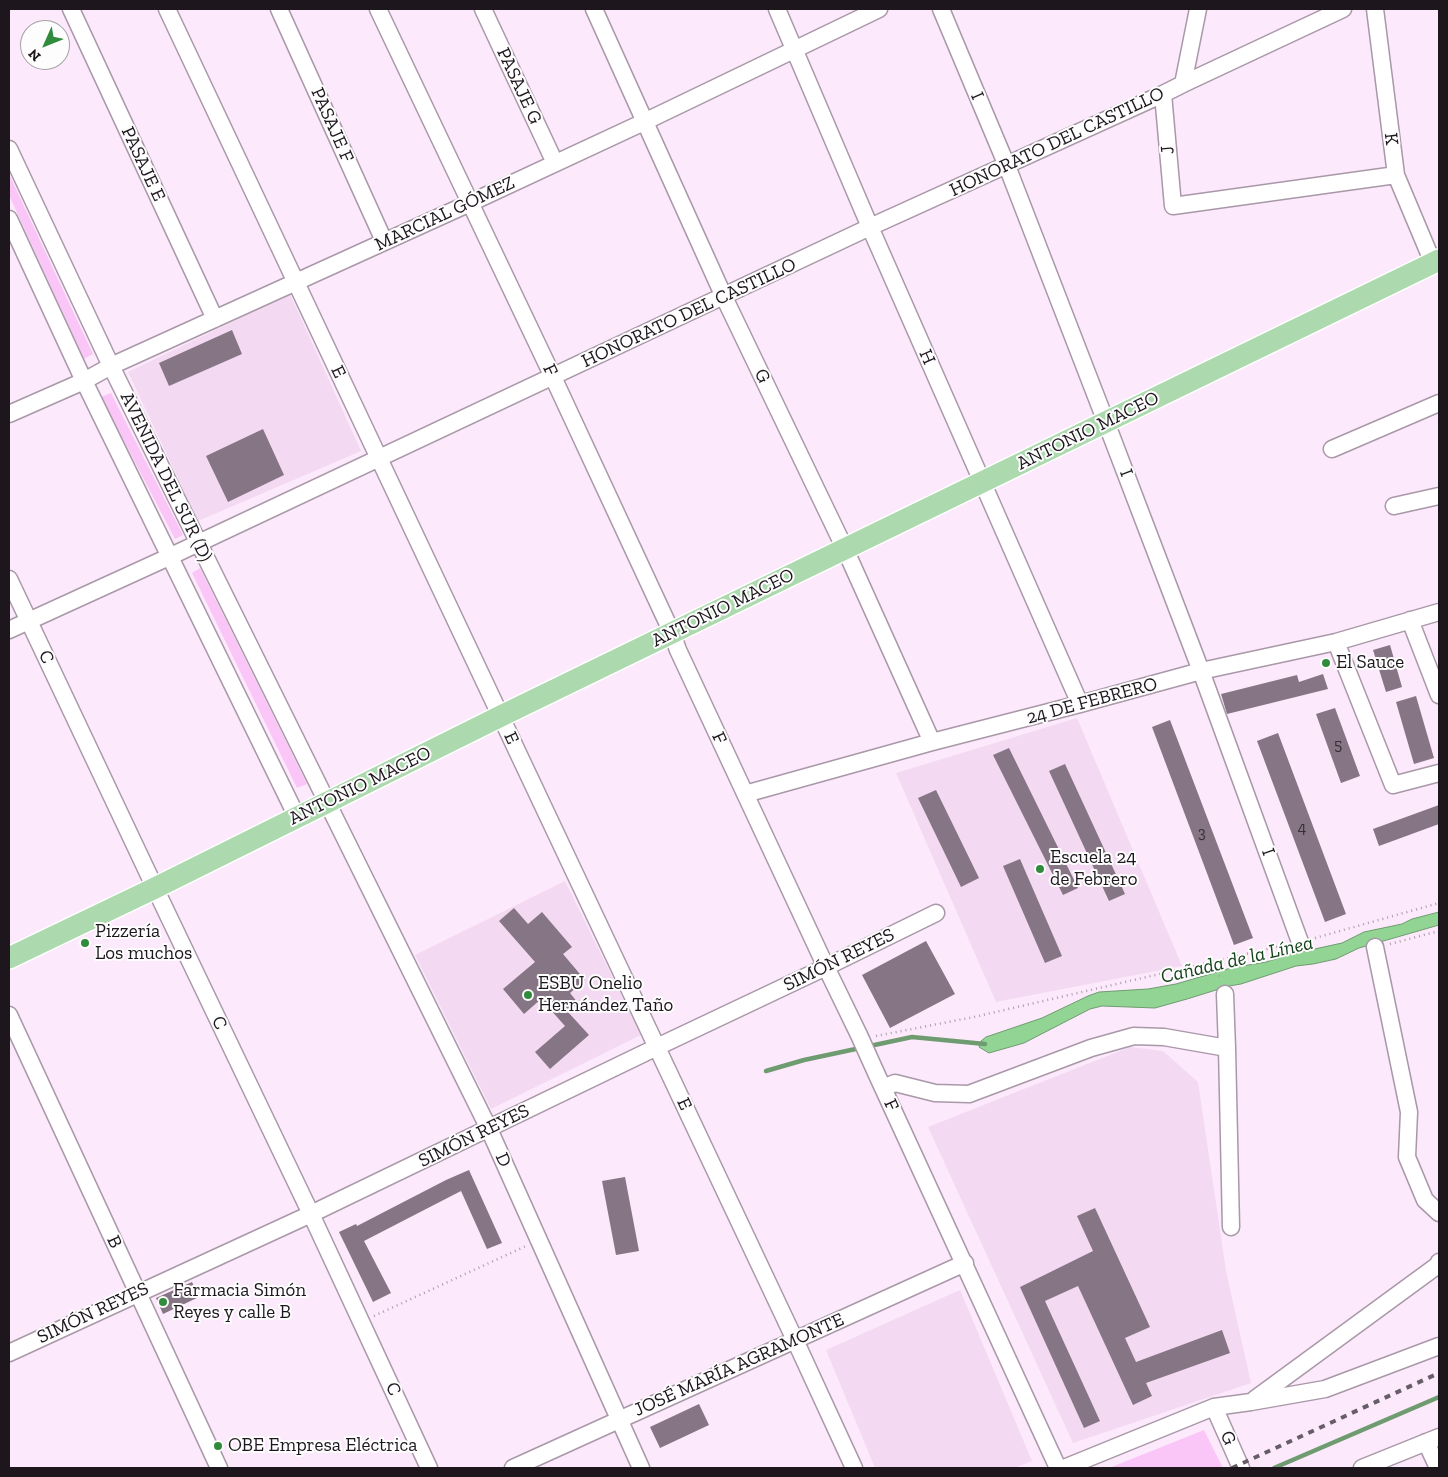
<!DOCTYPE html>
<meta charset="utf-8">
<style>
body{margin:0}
#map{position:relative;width:1448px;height:1477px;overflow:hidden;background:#fce9fb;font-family:"Zilla Slab",serif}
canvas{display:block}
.frame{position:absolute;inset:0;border:10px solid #1d171d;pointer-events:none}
.north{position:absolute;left:20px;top:20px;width:50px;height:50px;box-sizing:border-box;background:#fdfdfd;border:1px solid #a3a1a3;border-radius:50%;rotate:226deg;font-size:14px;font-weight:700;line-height:20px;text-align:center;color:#1d171d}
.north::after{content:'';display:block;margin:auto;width:18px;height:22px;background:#318b3c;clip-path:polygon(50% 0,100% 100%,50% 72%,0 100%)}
</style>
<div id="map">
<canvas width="1448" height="1477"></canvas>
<div class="frame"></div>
<div class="north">N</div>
</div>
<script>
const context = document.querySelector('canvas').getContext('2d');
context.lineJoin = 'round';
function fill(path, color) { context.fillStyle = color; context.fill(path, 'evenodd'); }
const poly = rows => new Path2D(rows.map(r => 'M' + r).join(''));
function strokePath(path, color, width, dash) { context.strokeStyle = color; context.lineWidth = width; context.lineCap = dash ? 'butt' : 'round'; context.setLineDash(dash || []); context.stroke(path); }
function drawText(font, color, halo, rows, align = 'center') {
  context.font = font + ' "Zilla Slab",serif'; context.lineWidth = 4; context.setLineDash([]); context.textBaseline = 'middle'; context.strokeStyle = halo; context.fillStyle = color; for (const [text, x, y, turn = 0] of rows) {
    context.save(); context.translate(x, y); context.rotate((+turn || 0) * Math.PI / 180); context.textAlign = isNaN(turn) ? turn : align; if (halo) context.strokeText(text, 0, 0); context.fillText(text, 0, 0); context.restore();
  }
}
const built = poly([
 [290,294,361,451,198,521,128,372],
 [1077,718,1182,966,996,1002,896,773],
 [565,881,641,1035,491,1109,415,955],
 [1130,1047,1163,1051,1198,1082,1226,1271,1251,1383,1073,1443,928,1127],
 [960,1290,1032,1461,1014,1468,875,1468,826,1350]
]);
const green = poly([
 [9,174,93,354,84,359,9,195],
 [111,393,183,535,175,539,101,397],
 [200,568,307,784,297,788,192,573],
 [1204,1430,1223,1468,1109,1468]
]);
const water = poly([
 [1439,912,1439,925,1359,948,1336,959,1313,964,1296,966,1241,984,1229,986,1187,999,1155,1008,1102,1006,1090,1009,1024,1043,989,1053,979,1047,981,1041,986,1037,1042,1018,1088,996,1099,992,1148,989,1176,984,1231,968,1266,962,1292,954,1342,943,1364,932,1402,924,1412,919,1439,912]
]);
const stream = poly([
 [766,1071,804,1060,912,1037,985,1044],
 [1274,1468,1439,1397]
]);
const building = poly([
 [232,330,242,354,169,386,159,363],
 [263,429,284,475,228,502,206,456],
 [1390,645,1402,687,1386,692,1373,650],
 [1323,674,1328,689,1227,714,1221,694,1297,675,1299,682],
 [1416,696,1434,758,1414,764,1396,702],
 [1335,708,1360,776,1341,783,1316,714],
 [1170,720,1253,938,1234,945,1152,727],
 [1278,733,1346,914,1325,922,1257,741],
 [1009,748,1078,888,1063,895,993,755],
 [1065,764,1125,894,1109,901,1049,771],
 [936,790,979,878,961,887,918,798],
 [1439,805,1439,824,1379,846,1373,829],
 [1020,859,1062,956,1045,963,1003,866],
 [514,908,528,924,542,912,572,947,563,954,585,980,570,993,578,1003,568,1012,589,1035,550,1069,535,1052,565,1026,541,999,524,1014,503,989,535,962,499,921],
 [926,941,955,994,890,1028,862,975],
 [469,1170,502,1243,487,1249,461,1191,364,1241,391,1293,373,1302,339,1232,356,1224,357,1226,446,1180],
 [625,1177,639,1251,616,1255,602,1181],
 [1095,1208,1150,1327,1125,1338,1136,1362,1222,1330,1230,1353,1146,1383,1152,1396,1133,1405,1078,1286,1045,1301,1100,1421,1084,1428,1020,1287,1093,1251,1077,1216],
 [192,1282,199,1297,163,1314,156,1298],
 [699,1404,709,1425,660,1448,650,1427]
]);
const path = poly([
 [1315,938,1439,903],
 [1390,944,1439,931],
 [1215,961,1220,979],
 [876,1036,974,1017,1285,945],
 [374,1316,526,1246]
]);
const minor = poly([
 [71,9,215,319],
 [167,9,795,1340,854,1468],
 [279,9,384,241],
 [378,9,553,377,672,633,678,650,826,967,859,1035,877,1075,1058,1468],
 [483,9,555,163],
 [594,9,724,297,845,549,932,742],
 [777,9,870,227,1080,704],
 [941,9,1007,166,1106,422,1201,671,1300,942],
 [1375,9,1396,175,1433,263],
 [1183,84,1198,9],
 [1163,94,1173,206,1396,175],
 [9,149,111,366,489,1129,641,1468],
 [9,219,84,381,297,817],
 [9,414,84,381,111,366,470,203,644,122,879,9],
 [1332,449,1439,403],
 [1394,506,1439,496],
 [9,579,155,888,311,1214,429,1468],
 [1410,620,1439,695],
 [9,630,171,556,870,227,1163,94,1183,84,1343,9],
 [1336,642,1393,785,1439,773],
 [745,794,932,742,1080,704,1201,671,1336,642,1439,612],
 [1375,947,1409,1112,1407,1157,1425,1200,1439,1213],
 [1225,994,1227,1048,1231,1227],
 [9,1015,219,1468],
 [883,1088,895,1083,935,1093,969,1094,1091,1048,1134,1036,1164,1037,1227,1048],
 [9,1353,311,1214,657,1047,826,967,936,913],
 [1255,1399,1438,1265,1439,1262],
 [1214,1407,1241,1468],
 [1426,1442,1438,1468],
 [513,1468,965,1263],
 [1064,1468,1214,1407,1251,1402,1325,1389,1439,1346],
 [1362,1468,1439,1437]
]);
const major = poly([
 [9,958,155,888,501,716,1439,260]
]);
const rail = poly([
 [1232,1468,1439,1373]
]);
const markers = [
 [1326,663,5,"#318b3c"],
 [1040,869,5,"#318b3c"],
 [85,943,5,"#318b3c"],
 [528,995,5,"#318b3c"],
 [163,1302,5,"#318b3c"],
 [218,1446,5,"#318b3c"]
];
const numberNames = [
 ["5",1338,745],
 ["4",1302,828],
 ["3",1202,833]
];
const streetNames = [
 ["PASAJE G",519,86,65],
 ["I",977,96,67],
 ["PASAJE F",332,125,66],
 ["K",1391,139,83],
 ["HONORATO DEL CASTILLO",1057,142,-25],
 ["J",1168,150,-95],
 ["PASAJE E",143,164,65],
 ["MARCIAL GÓMEZ",445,214,-25],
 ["HONORATO DEL CASTILLO",689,313,-25],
 ["H",927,357,66],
 ["F",550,370,65],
 ["E",338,372,64],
 ["G",762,376,64],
 ["ANTONIO MACEO",1088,431,-26],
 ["I",1126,473,69],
 ["AVENIDA DEL SUR (D)",166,477,64],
 ["ANTONIO MACEO",723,608,-26],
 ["C",46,657,65],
 ["24 DE FEBRERO",1092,701,-15],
 ["E",511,738,65],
 ["F",719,738,65],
 ["ANTONIO MACEO",360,786,-26],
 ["I",1268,852,70],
 ["SIMÓN REYES",839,960,-26],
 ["C",219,1023,64],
 ["E",684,1104,65],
 ["F",891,1105,65],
 ["SIMÓN REYES",474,1136,-26],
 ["D",503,1160,66],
 ["B",114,1242,65],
 ["SIMÓN REYES",93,1313,-25],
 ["JOSÉ MARÍA AGRAMONTE",739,1365,-24],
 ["C",393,1389,65],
 ["G",1228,1438,66]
];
const poiNames = [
 ["El Sauce",1336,663],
 ["Escuela 24",1050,858],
 ["de Febrero",1050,880],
 ["Pizzería",95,932],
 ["Los muchos",95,954],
 ["ESBU Onelio",538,984],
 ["Hernández Taño",538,1006],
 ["Farmacia Simón",173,1291],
 ["Reyes y calle B",173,1313],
 ["OBE Empresa Eléctrica",228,1446]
];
const waterNames = [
 ["Cañada de la Línea",1237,960,-13]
];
fill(built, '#f3daf2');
fill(green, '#fac6f7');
fill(water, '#92d494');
strokePath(water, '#6f9b70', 1);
strokePath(stream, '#6f9b70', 4.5);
fill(building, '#867584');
strokePath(minor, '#a998a8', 19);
strokePath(major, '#fff', 24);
strokePath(path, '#ab9daa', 2.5, [1, 4]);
strokePath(minor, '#fff', 16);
strokePath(major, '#acd9ae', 21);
strokePath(rail, '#675d67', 4, [6, 6]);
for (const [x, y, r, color] of markers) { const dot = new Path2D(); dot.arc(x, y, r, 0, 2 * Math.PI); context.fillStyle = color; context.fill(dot); strokePath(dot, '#fdfdfd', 2); }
drawText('16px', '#372e37', null, numberNames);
drawText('19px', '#1d171d', '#fdfdfd', streetNames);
drawText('19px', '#1d171d', '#fdfdfd', poiNames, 'left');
drawText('italic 20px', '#15431a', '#fdfdfd', waterNames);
</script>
